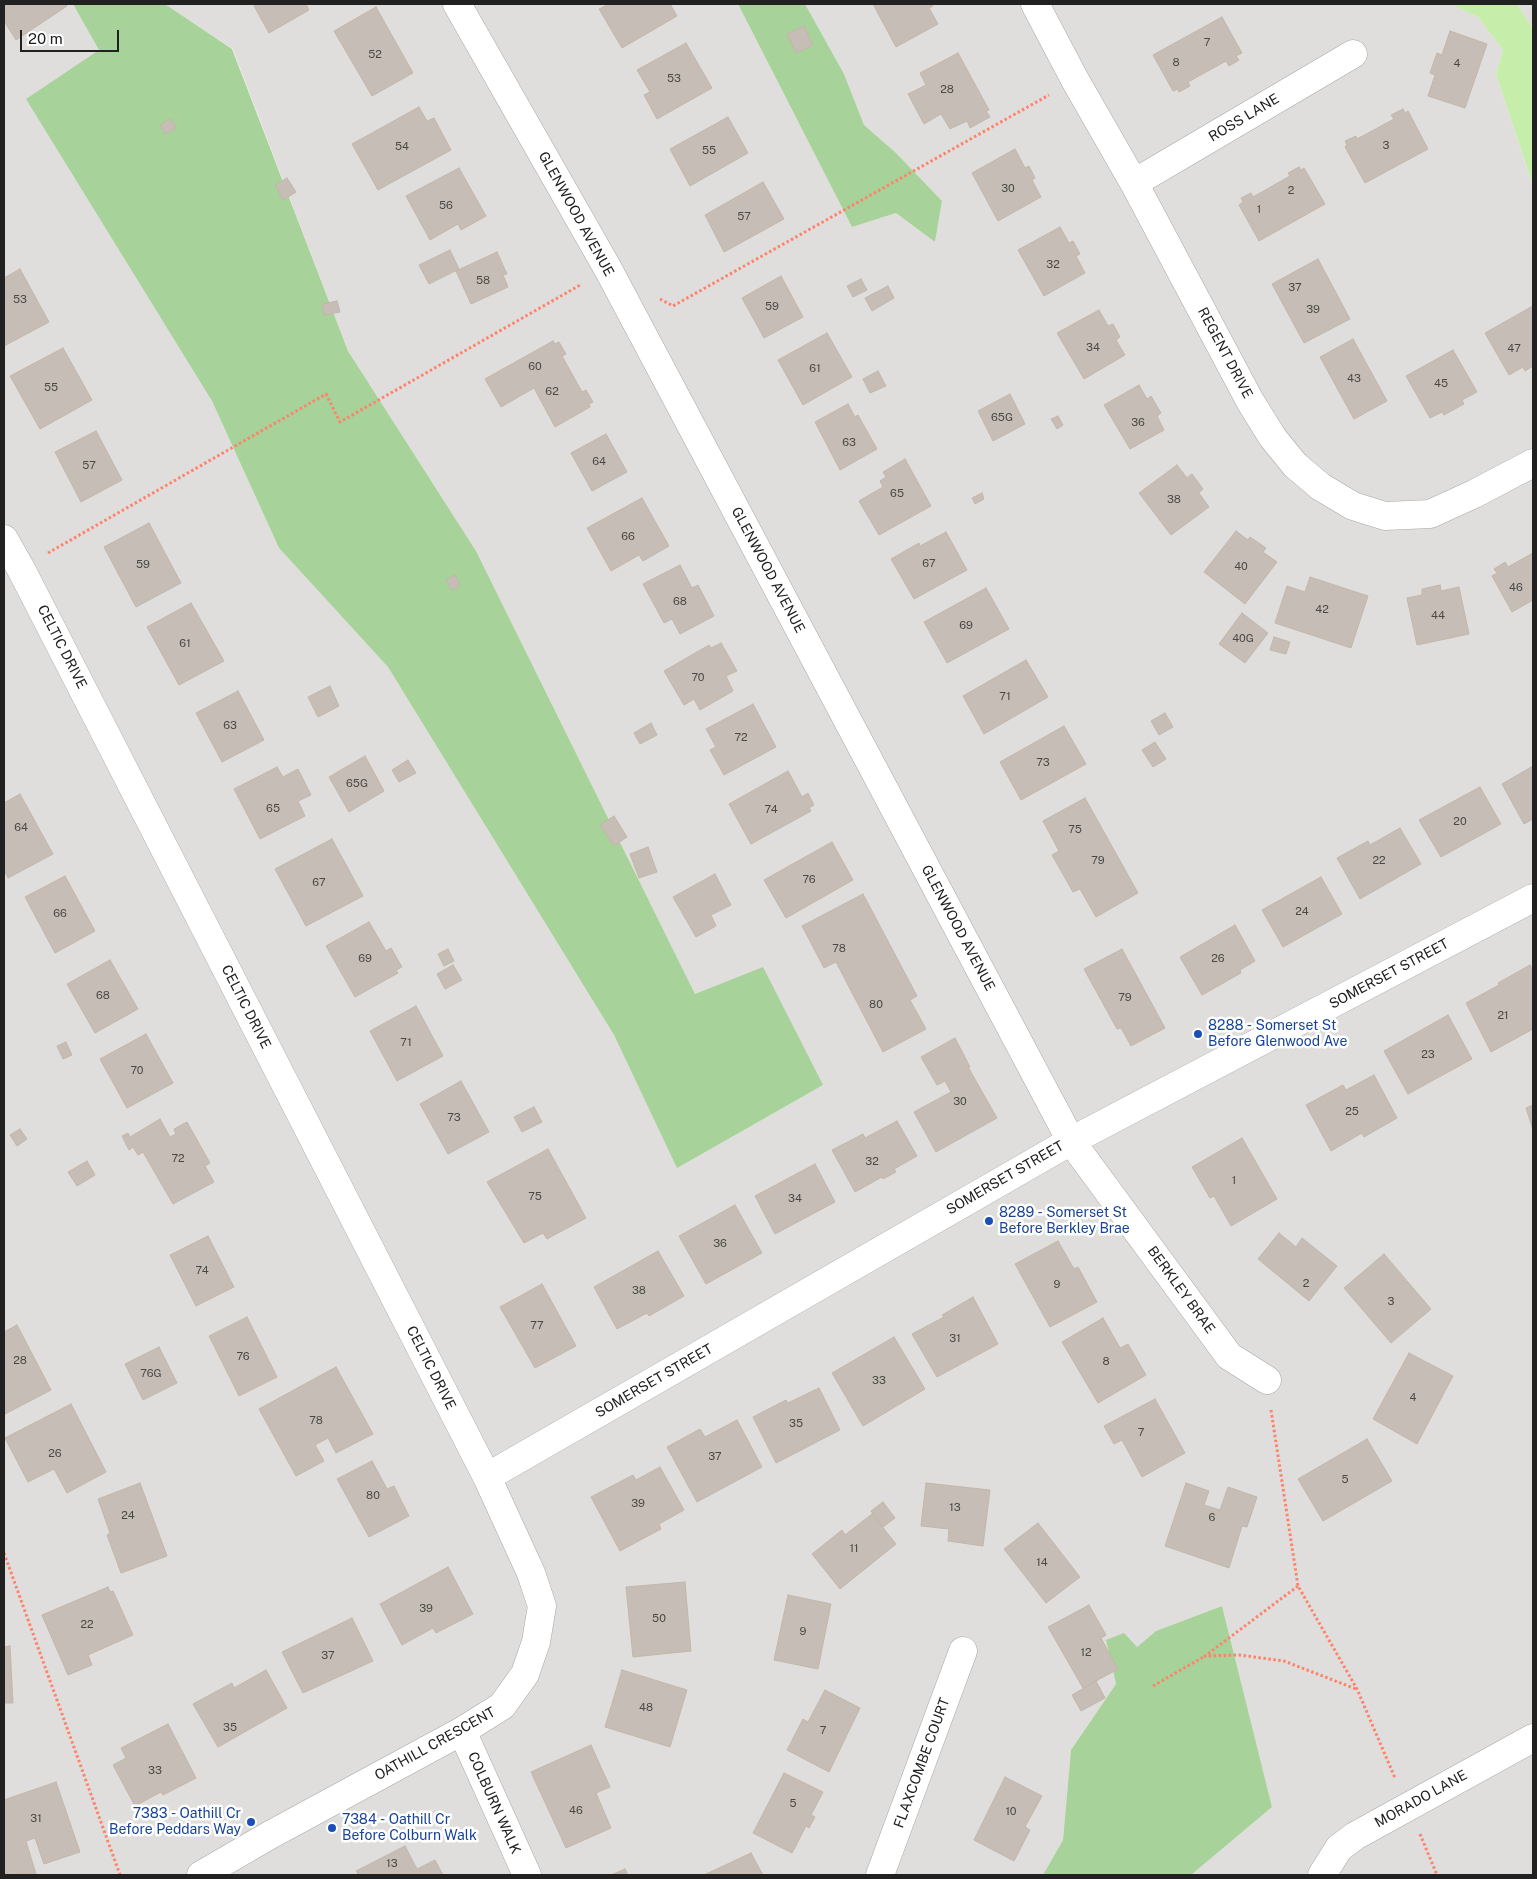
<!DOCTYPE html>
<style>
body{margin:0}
#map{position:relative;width:1537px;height:1879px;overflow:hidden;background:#f1eee7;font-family:"Public Sans",sans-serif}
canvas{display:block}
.frame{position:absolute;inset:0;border:5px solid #212121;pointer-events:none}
.scale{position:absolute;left:20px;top:30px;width:99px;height:22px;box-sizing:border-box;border:2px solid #212121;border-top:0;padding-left:6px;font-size:15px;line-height:18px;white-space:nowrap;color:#212121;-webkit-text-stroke:4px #fff;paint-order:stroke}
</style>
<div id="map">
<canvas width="1537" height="1879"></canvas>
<div class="frame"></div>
<div class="scale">20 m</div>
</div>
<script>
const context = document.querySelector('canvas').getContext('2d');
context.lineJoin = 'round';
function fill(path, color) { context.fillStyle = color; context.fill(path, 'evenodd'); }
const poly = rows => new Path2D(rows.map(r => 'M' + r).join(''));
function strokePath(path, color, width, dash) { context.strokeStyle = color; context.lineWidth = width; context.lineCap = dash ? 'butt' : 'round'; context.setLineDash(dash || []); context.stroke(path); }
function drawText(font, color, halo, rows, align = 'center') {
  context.font = font + ' "Public Sans",sans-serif'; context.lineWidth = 5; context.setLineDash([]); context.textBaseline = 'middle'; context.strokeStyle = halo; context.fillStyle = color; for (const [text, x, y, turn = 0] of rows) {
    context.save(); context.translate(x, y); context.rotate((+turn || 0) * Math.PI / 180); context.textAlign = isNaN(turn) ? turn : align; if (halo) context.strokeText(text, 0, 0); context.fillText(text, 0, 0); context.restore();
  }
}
const residential = poly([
 [4,4,73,4,99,50,27,99,212,401,279,548,388,667,614,1035,677,1167,823,1085,695,994,476,551,348,351,233,49,165,4,738,4,852,227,896,213,935,242,942,201,896,153,864,125,844,74,805,4,1455,4,1456,7,1478,17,1503,50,1496,74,1533,187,1533,1875,1191,1875,1272,1807,1222,1606,1156,1631,1137,1647,1106,1640,1116,1684,1071,1750,1063,1840,1043,1875,4,1875],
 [1517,4,1533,4,1533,29]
]);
const grass = poly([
 [1455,4,1517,4,1533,29,1533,186,1496,74,1503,50,1478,17,1456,7]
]);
const forest = poly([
 [73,4,165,4,232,49,348,351,476,551,695,994,763,967,823,1085,677,1168,614,1035,388,667,279,548,212,401,26,99,99,50],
 [738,4,805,4,844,74,864,125,896,153,942,201,935,242,896,213,852,227],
 [1222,1606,1272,1807,1191,1875,1043,1875,1063,1840,1071,1750,1116,1684,1106,1640,1124,1633,1137,1647,1156,1631]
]);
const building = poly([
 [4,4,66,4,67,6,16,40,4,21,4,4],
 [259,4,306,4,309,10,269,33,254,6,259,4],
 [609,4,670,4,677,16,622,48,599,9,609,4],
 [873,4,932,4,933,6,929,8,938,24,896,47,873,4],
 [376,7,413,73,372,96,334,31,376,7],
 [1222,17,1242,53,1236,56,1239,60,1229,66,1226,61,1188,82,1190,86,1179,92,1178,89,1173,91,1153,55,1222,17],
 [804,26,813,45,796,53,787,34,804,26],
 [1450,31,1487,44,1465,108,1428,96,1435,75,1430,73,1437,53,1442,55,1450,31],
 [686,43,712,88,657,119,644,95,650,92,637,70,686,43],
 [958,53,989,110,986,111,990,117,970,128,967,121,950,129,941,114,924,124,908,94,926,85,920,73,958,53],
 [419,107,427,121,434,118,451,150,378,190,352,144,419,107],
 [1403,109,1405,113,1408,111,1428,149,1365,183,1345,147,1347,145,1345,141,1356,136,1357,139,1394,119,1391,115,1403,109],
 [728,117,748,153,690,186,670,149,728,117],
 [171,119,176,128,165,134,160,125,171,119],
 [1015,149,1025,168,1029,166,1035,178,1032,180,1041,197,998,221,972,173,1015,149],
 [1299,167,1301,170,1304,168,1325,204,1259,241,1239,205,1243,202,1241,198,1251,193,1253,197,1290,176,1288,173,1299,167],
 [459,168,486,216,461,230,458,224,430,240,406,196,459,168],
 [287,178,296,192,283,200,275,185,287,178],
 [763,182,784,219,724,252,705,215,763,182],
 [1060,227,1069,243,1073,241,1080,254,1076,256,1085,273,1044,296,1018,250,1060,227],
 [450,250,459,269,429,284,419,265,450,250],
 [497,252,507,274,503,275,508,287,471,304,456,271,497,252],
 [1318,259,1350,319,1304,343,1272,284,1318,259],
 [20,269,49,322,4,346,4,278,20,269],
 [781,276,803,317,764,338,742,298,781,276],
 [861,279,867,290,853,297,847,286,861,279],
 [888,286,894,298,872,311,865,298,888,286],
 [337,301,340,312,324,315,322,304,337,301],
 [1531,307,1533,312,1533,366,1525,371,1523,367,1509,375,1485,333,1531,307],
 [1099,310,1108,326,1113,324,1120,337,1116,340,1125,355,1084,379,1057,333,1099,310],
 [827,333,852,377,803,405,778,360,827,333],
 [1353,339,1387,401,1354,419,1320,357,1353,339],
 [553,341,555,344,559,342,566,354,562,356,582,392,586,390,593,402,589,404,590,407,555,427,534,388,501,407,485,379,553,341],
 [63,348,92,400,40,429,10,376,63,348],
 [1453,350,1477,392,1462,400,1464,404,1444,415,1442,412,1430,418,1406,376,1453,350],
 [878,371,886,386,870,393,863,379,878,371],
 [1139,385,1147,399,1151,396,1161,413,1157,416,1164,430,1130,449,1104,405,1139,385],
 [1010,394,1025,424,993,441,978,411,1010,394],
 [848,404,855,417,858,415,877,449,840,470,815,422,848,404],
 [1058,416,1063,425,1057,429,1051,419,1058,416],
 [96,431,122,480,81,502,55,452,96,431],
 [606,434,627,472,592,491,571,453,606,434],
 [905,459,931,506,879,535,859,501,883,487,880,481,886,477,883,472,905,459],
 [1177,465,1187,478,1192,474,1203,489,1199,493,1209,507,1171,535,1139,493,1177,465],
 [982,493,984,499,975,504,972,498,982,493],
 [642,498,669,546,643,561,639,555,611,571,587,528,642,498],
 [149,523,181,583,136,607,104,547,149,523],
 [1236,531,1248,540,1250,537,1266,548,1263,552,1277,562,1245,604,1204,572,1236,531],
 [946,532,967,570,914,599,891,559,919,543,920,546,946,532],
 [1533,553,1533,600,1512,612,1492,576,1497,573,1494,569,1505,562,1508,567,1533,553],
 [680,565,692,588,698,585,714,616,680,634,672,619,664,623,643,584,680,565],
 [455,575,460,586,452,590,446,580,455,575],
 [1310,577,1368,596,1351,648,1275,623,1287,586,1305,592,1310,577],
 [1440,585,1441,591,1459,587,1469,634,1417,645,1407,598,1422,595,1422,589,1440,585],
 [986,588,1009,629,947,663,924,622,986,588],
 [191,603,224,661,179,685,147,627,191,603],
 [1242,613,1268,633,1245,663,1219,644,1242,613],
 [1274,637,1290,642,1286,654,1270,650,1274,637],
 [721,643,737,671,726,676,733,691,700,710,694,699,684,705,664,671,709,645,711,648,721,643],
 [1026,660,1048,697,984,734,963,696,1026,660],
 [330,686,339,706,318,717,308,697,330,686],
 [238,691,264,740,222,762,196,713,238,691],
 [753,704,776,747,724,775,710,750,716,747,706,729,753,704],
 [1165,713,1173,727,1159,735,1151,721,1165,713],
 [651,723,657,735,640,744,634,733,651,723],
 [1064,726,1086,764,1021,800,1000,762,1064,726],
 [1155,742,1166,759,1153,767,1142,750,1155,742],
 [365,756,384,791,349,812,329,777,365,756],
 [408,760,416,773,399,782,392,770,408,760],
 [1533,766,1533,819,1524,824,1502,784,1533,766],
 [277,767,283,777,298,769,311,795,298,801,305,816,260,839,234,789,277,767],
 [788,771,802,797,808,793,814,805,809,808,811,811,751,844,729,804,788,771],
 [1480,787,1501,824,1441,857,1419,820,1480,787],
 [20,794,53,854,8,878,4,870,4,803,20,794],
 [1085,798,1138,893,1096,917,1080,889,1073,892,1052,855,1059,851,1043,821,1085,798],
 [614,816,627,837,614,846,600,825,614,816],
 [1400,828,1421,864,1360,899,1337,858,1368,841,1370,845,1400,828],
 [332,839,363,896,306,926,275,869,332,839],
 [832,842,853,880,786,918,764,880,832,842],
 [648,847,657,872,639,878,630,854,648,847],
 [715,874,731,905,711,915,716,926,696,937,673,897,715,874],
 [65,876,95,931,55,953,25,897,65,876],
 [1321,877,1342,914,1283,947,1262,910,1321,877],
 [863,894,917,996,910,1000,926,1029,883,1052,836,962,824,968,802,926,863,894],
 [369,922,386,951,391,948,402,967,396,970,398,973,355,997,326,946,369,922],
 [1235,925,1255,961,1240,970,1241,973,1202,995,1180,957,1235,925],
 [448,949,454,961,444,966,438,954,448,949],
 [1122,949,1165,1028,1131,1046,1121,1028,1117,1029,1084,969,1122,949],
 [110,960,138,1009,95,1033,67,984,110,960],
 [453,965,462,980,445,989,437,974,453,965],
 [1530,965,1533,971,1533,1029,1491,1052,1466,1003,1499,985,1498,983,1530,965],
 [416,1006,443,1056,397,1081,370,1031,416,1006],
 [1448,1015,1472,1059,1408,1094,1384,1051,1448,1015],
 [146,1034,173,1083,127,1108,100,1059,146,1034],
 [955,1038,970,1067,968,1067,997,1118,936,1152,914,1112,951,1092,945,1081,937,1085,921,1057,955,1038],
 [66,1042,72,1055,63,1059,57,1046,66,1042],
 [1374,1075,1397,1118,1364,1137,1362,1133,1331,1151,1306,1105,1343,1085,1346,1090,1374,1075],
 [461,1081,489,1132,448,1154,420,1104,461,1081],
 [1533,1105,1533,1130,1526,1108,1533,1105],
 [534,1107,542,1122,522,1132,514,1117,534,1107],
 [160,1119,170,1137,176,1134,174,1129,187,1122,210,1163,205,1166,214,1182,173,1204,143,1152,138,1155,133,1147,129,1150,122,1136,128,1133,130,1137,160,1119],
 [897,1121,917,1156,894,1169,896,1172,883,1179,882,1177,855,1192,832,1150,863,1134,865,1138,897,1121],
 [20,1129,27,1139,17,1146,10,1135,20,1129],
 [1242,1138,1277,1199,1231,1226,1214,1196,1210,1198,1192,1167,1242,1138],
 [548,1149,586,1218,547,1239,543,1233,524,1243,487,1182,548,1149],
 [87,1161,95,1175,77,1186,68,1172,87,1161],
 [815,1164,835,1202,775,1234,755,1196,815,1164],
 [735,1205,762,1253,706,1284,679,1236,735,1205],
 [1279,1233,1296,1247,1302,1238,1337,1266,1309,1301,1258,1259,1279,1233],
 [208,1236,234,1287,196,1306,170,1255,208,1236],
 [1058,1241,1074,1269,1078,1267,1097,1302,1050,1327,1015,1264,1058,1241],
 [658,1251,684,1296,649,1316,647,1313,617,1329,594,1287,658,1251],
 [1384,1254,1431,1309,1391,1343,1344,1288,1384,1254],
 [542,1284,576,1346,535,1368,500,1307,542,1284],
 [973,1297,998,1344,937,1377,912,1334,944,1317,942,1315,973,1297],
 [247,1317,277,1377,239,1396,209,1336,247,1317],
 [1103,1318,1120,1348,1128,1344,1146,1375,1098,1403,1062,1342,1103,1318],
 [17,1325,51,1390,5,1414,4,1332,17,1325],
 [894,1337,925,1389,863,1426,832,1373,894,1337],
 [159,1347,177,1383,143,1400,125,1364,159,1347],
 [1409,1353,1453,1376,1417,1444,1373,1419,1409,1353],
 [336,1367,373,1434,336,1453,328,1438,315,1445,324,1461,296,1476,259,1409,336,1367],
 [819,1388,840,1430,776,1463,753,1417,786,1400,788,1403,819,1388],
 [1155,1399,1185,1453,1142,1477,1122,1440,1114,1444,1104,1426,1155,1399],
 [71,1404,106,1472,67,1493,54,1469,28,1482,5,1438,71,1404],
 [737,1420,762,1467,697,1502,667,1447,700,1429,705,1437,737,1420],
 [1367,1439,1392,1481,1323,1521,1298,1479,1367,1439],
 [372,1461,387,1489,394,1486,409,1516,369,1537,337,1479,372,1461],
 [660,1467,684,1510,659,1524,661,1529,620,1551,591,1497,633,1475,636,1480,660,1467],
 [140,1483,167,1556,121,1573,107,1535,110,1533,98,1499,140,1483],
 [926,1483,990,1490,983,1546,948,1541,949,1529,921,1526,926,1483],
 [1186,1483,1209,1491,1204,1505,1220,1510,1228,1487,1257,1497,1247,1527,1242,1526,1229,1568,1165,1546,1186,1483],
 [883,1502,895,1518,883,1527,871,1511,883,1502],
 [872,1514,896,1544,840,1589,812,1554,842,1530,845,1535,872,1514],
 [1038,1523,1080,1577,1046,1603,1004,1549,1038,1523],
 [448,1567,473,1614,436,1633,433,1628,402,1645,380,1604,448,1567],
 [685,1582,691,1651,633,1657,626,1587,685,1582],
 [108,1587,110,1592,113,1591,133,1635,88,1655,92,1665,68,1675,42,1615,108,1587],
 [788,1595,831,1604,818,1669,774,1660,788,1595],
 [1089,1605,1106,1635,1101,1638,1118,1669,1083,1688,1048,1627,1089,1605],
 [352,1618,373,1661,303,1693,282,1652,352,1618],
 [10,1646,13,1703,4,1703,4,1647,10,1646],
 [266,1670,287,1708,218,1747,193,1704,232,1683,234,1688,266,1670],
 [622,1670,687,1690,670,1747,605,1727,622,1670],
 [1096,1681,1105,1698,1081,1711,1072,1695,1096,1681],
 [825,1690,860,1708,829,1772,787,1750,803,1719,808,1722,825,1690],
 [168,1724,196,1778,163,1795,161,1792,135,1806,113,1765,126,1758,121,1748,168,1724],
 [591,1745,610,1787,596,1793,611,1828,566,1848,531,1772,591,1745],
 [784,1773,823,1792,811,1815,815,1817,809,1828,806,1826,792,1853,753,1833,784,1773],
 [1005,1777,1042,1796,1025,1827,1030,1830,1014,1861,974,1840,1005,1777],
 [56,1782,80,1852,44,1864,35,1838,26,1841,36,1874,4,1875,4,1800,56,1782],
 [405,1846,417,1869,435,1860,443,1875,359,1875,356,1871,405,1846],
 [751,1853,763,1875,704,1875,751,1853],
 [625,1869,628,1875,611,1875,625,1869]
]);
const path = poly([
 [660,299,673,306,1049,95],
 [48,553,326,394,340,422,582,284],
 [1271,1410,1298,1586,1357,1689,1395,1778],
 [4,1553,120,1875],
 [1298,1586,1205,1656,1239,1655,1284,1661,1356,1689],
 [1153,1686,1205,1656],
 [1420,1834,1437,1875]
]);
const minor = poly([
 [457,4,608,269,1071,1141,1229,1356,1267,1380],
 [1035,4,1075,80,1134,183,1250,401,1273,438,1295,465,1321,487,1353,506,1385,516,1430,514,1474,494,1533,463],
 [1134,183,1353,54],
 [4,539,21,569,487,1477,531,1573,542,1606,536,1642,525,1674,502,1706,462,1731,270,1835,201,1875],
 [487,1477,1071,1141,1533,898],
 [462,1731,527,1875],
 [880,1875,963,1651],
 [1322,1875,1339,1848,1355,1836,1533,1738]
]);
const markers = [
 [1198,1034,5,"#1a4fb4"],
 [989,1221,5,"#1a4fb4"],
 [251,1822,5,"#1a4fb4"],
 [332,1828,5,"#1a4fb4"]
];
const numberNames = [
 ["7",1207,43],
 ["52",375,55],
 ["8",1176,63],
 ["4",1457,64],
 ["53",674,79],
 ["28",947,90],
 ["3",1386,146],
 ["54",402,147],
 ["55",709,151],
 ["30",1008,189],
 ["2",1291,191],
 ["56",446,206],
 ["1",1259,210],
 ["57",744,217],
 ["32",1053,265],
 ["58",483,281],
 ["37",1295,288],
 ["53",20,300],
 ["59",772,307],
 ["39",1313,310],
 ["34",1093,348],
 ["47",1514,349],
 ["60",535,367],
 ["61",815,369],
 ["43",1354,379],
 ["45",1441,384],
 ["55",51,388],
 ["62",552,392],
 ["65G",1002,418],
 ["36",1138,423],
 ["63",849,443],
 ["64",599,462],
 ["57",89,466],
 ["65",897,494],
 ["38",1174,500],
 ["66",628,537],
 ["67",929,564],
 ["59",143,565],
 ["40",1241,567],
 ["46",1516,588],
 ["68",680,602],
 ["42",1322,610],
 ["44",1438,616],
 ["69",966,626],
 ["40G",1243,639],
 ["61",185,644],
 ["70",698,678],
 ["71",1005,697],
 ["63",230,726],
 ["72",741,738],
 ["73",1043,763],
 ["65G",357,784],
 ["65",273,809],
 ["74",771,810],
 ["20",1460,822],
 ["64",21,828],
 ["75",1075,830],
 ["79",1098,861],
 ["22",1379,861],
 ["76",809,880],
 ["67",319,883],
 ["24",1302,912],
 ["66",60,914],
 ["78",839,949],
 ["69",365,959],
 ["26",1218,959],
 ["68",103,996],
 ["79",1125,998],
 ["80",876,1005],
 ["21",1503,1016],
 ["71",406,1043],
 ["23",1428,1055],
 ["70",137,1071],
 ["30",960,1102],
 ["25",1352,1112],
 ["73",454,1118],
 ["72",178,1159],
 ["32",872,1162],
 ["1",1234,1181],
 ["75",535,1197],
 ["34",795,1199],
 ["36",720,1244],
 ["74",202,1271],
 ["2",1306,1284],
 ["9",1057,1285],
 ["38",639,1291],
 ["3",1391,1302],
 ["77",537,1326],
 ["31",955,1339],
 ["76",243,1357],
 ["28",20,1361],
 ["8",1106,1362],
 ["76G",151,1374],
 ["33",879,1381],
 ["4",1413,1398],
 ["78",316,1421],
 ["35",796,1424],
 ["7",1141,1433],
 ["26",55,1454],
 ["37",715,1457],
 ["5",1345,1480],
 ["80",373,1496],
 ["39",638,1504],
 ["13",955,1508],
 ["24",128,1516],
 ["6",1212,1518],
 ["11",854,1549],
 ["14",1042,1563],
 ["39",426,1609],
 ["50",659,1619],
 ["22",87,1625],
 ["9",803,1632],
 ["12",1086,1653],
 ["37",328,1656],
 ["48",646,1708],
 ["35",230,1728],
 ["7",823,1731],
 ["33",155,1771],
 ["5",793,1804],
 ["46",576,1811],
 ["10",1011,1812],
 ["31",36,1819],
 ["13",392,1864]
];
const streetNames = [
 ["ROSS LANE",1244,118,-31],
 ["GLENWOOD AVENUE",576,214,61],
 ["REGENT DRIVE",1225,353,62],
 ["GLENWOOD AVENUE",768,570,62],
 ["CELTIC DRIVE",62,647,63],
 ["GLENWOOD AVENUE",958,928,62],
 ["SOMERSET STREET",1389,974,-28],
 ["CELTIC DRIVE",246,1007,63],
 ["SOMERSET STREET",1005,1178,-30],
 ["BERKLEY BRAE",1181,1290,54],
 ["CELTIC DRIVE",431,1368,63],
 ["SOMERSET STREET",654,1381,-30],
 ["OATHILL CRESCENT",435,1744,-29],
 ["FLAXCOMBE COURT",922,1763,-70],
 ["MORADO LANE",1421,1799,-29],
 ["COLBURN WALK",494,1803,66]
];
const transitNames = [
 ["8288 - Somerset St",1208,1026],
 ["Before Glenwood Ave",1208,1042],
 ["8289 - Somerset St",999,1213],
 ["Before Berkley Brae",999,1229],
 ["7383 - Oathill Cr",241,1814,"right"],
 ["Before Peddars Way",241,1830,"right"],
 ["7384 - Oathill Cr",342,1820],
 ["Before Colburn Walk",342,1836]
];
fill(residential, '#dfdedd');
fill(grass, '#c7edab');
fill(forest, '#a7d29a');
fill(building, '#c6beb6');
strokePath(building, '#c4b6a8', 1);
strokePath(minor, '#a8a8a8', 29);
strokePath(path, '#ff826a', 3, [2.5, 2.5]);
strokePath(minor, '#fff', 28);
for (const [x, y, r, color] of markers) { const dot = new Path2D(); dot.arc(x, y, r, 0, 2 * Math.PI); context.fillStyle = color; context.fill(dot); strokePath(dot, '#fff', 2); }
drawText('11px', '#4a4846', null, numberNames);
drawText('14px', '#212121', '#fff', streetNames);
drawText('14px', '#164399', '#fff', transitNames, 'left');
</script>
